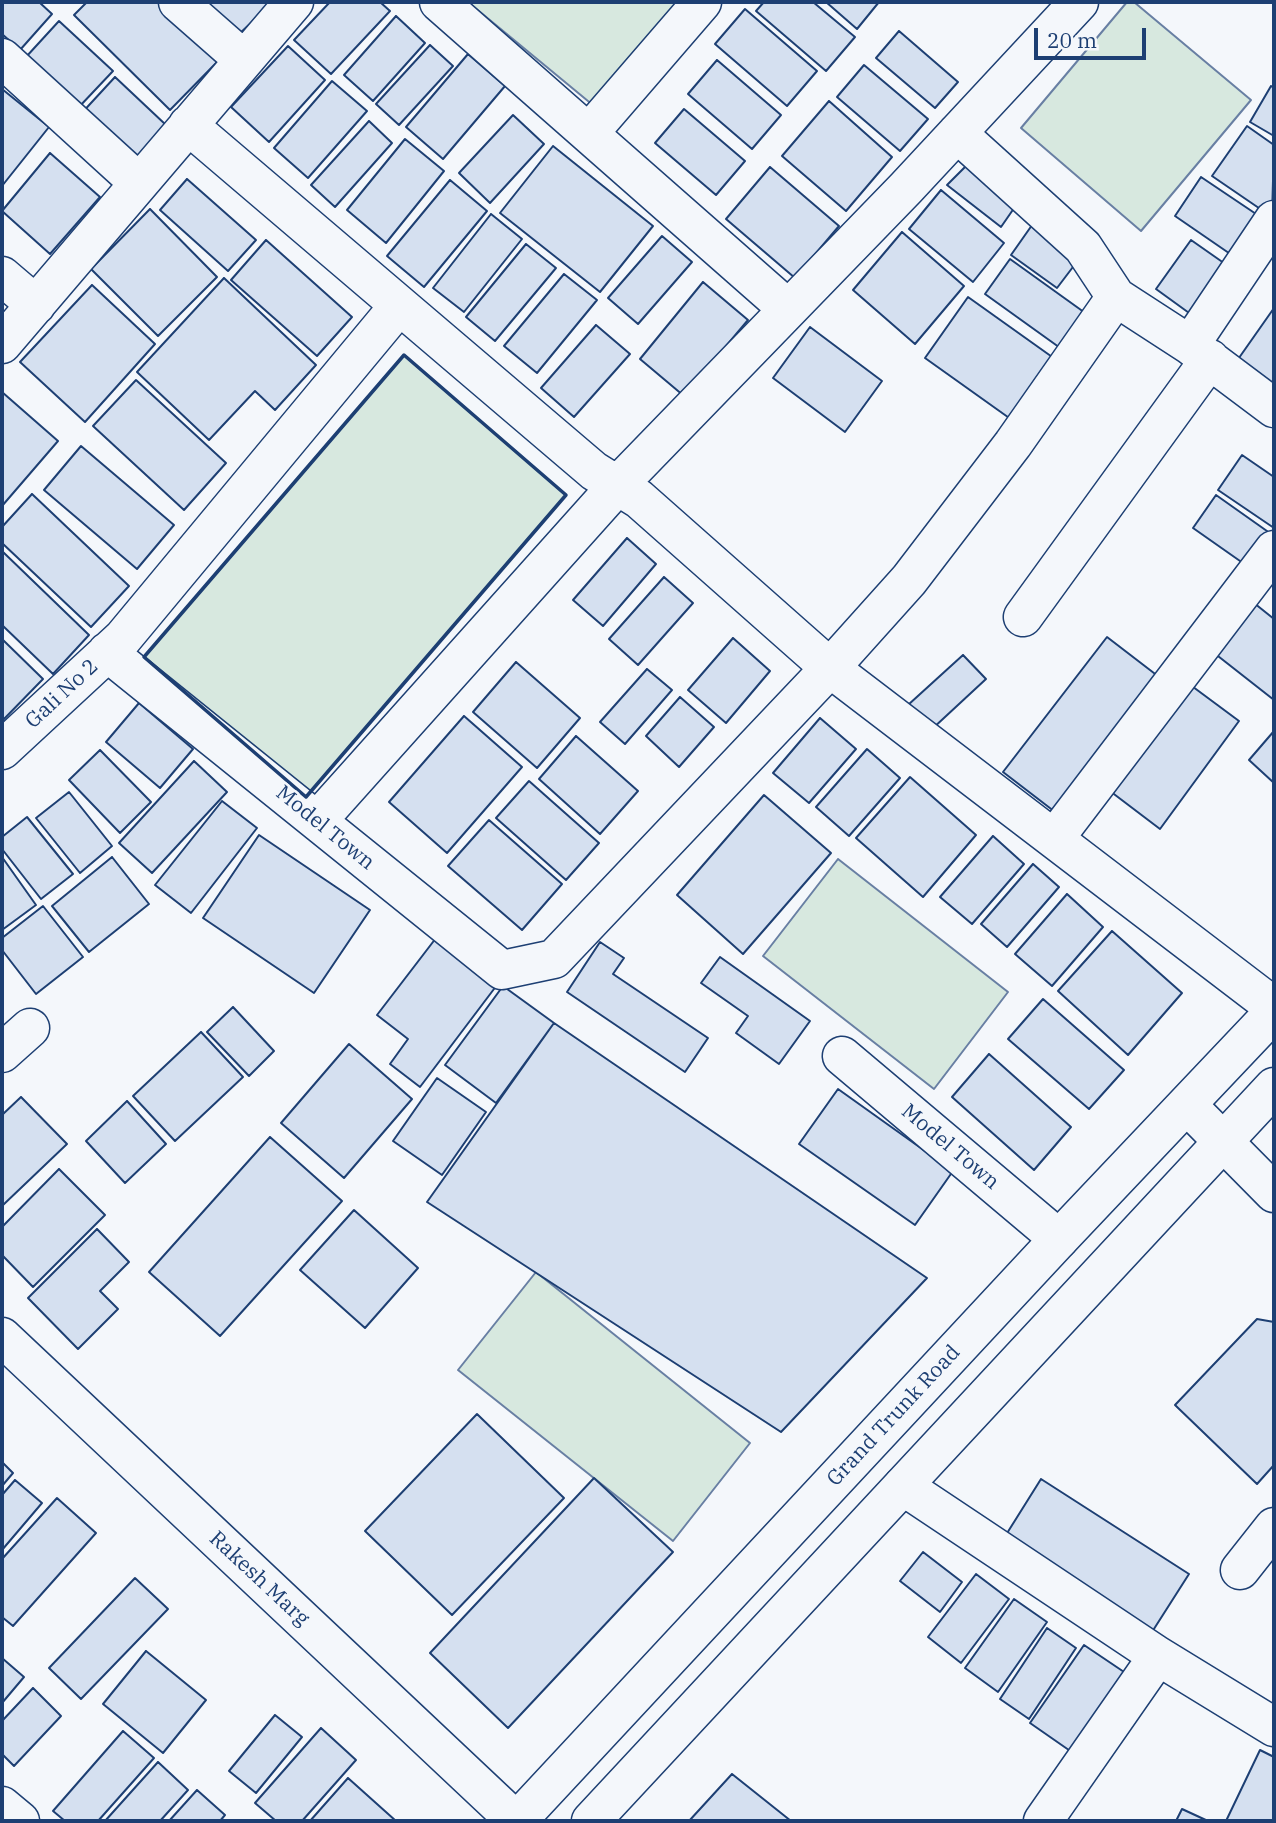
<!DOCTYPE html>
<style>
body{margin:0}
#map{position:relative;width:1276px;height:1823px;overflow:hidden;background:#f4f7fb;font-family:"IBM Plex Serif",serif}
canvas{display:block}
.frame{position:absolute;inset:0;border:4px solid #1d3f73;pointer-events:none}
.scale{position:absolute;left:1034px;top:28px;width:112px;height:32px;box-sizing:border-box;border:4px solid #1d3f73;border-top:0;padding-left:9px;font-size:21px;line-height:24px;white-space:nowrap;color:#1d3f73;-webkit-text-stroke:5px #f4f7fb;paint-order:stroke}
</style>
<div id="map">
<canvas width="1276" height="1823"></canvas>
<div class="frame"></div>
<div class="scale">20 m</div>
</div>
<script>
const context = document.querySelector('canvas').getContext('2d');
context.lineJoin = 'round';
function fill(path, color) { context.fillStyle = color; context.fill(path, 'evenodd'); }
const poly = rows => new Path2D(rows.map(r => 'M' + r).join(''));
function strokePath(path, color, width, dash) { context.strokeStyle = color; context.lineWidth = width; context.lineCap = dash ? 'butt' : 'round'; context.setLineDash(dash || []); context.stroke(path); }
function drawText(font, color, halo, rows, align = 'center') {
  context.font = font + ' "IBM Plex Serif",serif'; context.lineWidth = 5; context.setLineDash([]); context.textBaseline = 'middle'; context.strokeStyle = halo; context.fillStyle = color; for (const [text, x, y, turn = 0] of rows) {
    context.save(); context.translate(x, y); context.rotate((+turn || 0) * Math.PI / 180); context.textAlign = isNaN(turn) ? turn : align; if (halo) context.strokeText(text, 0, 0); context.fillText(text, 0, 0); context.restore();
  }
}
const green = poly([
 [468,2,679,2,594,106,468,2],
 [1127,2,1134,2,1251,100,1141,231,1021,128,1127,2],
 [404,355,566,495,306,797,144,657,404,355],
 [838,859,1008,992,934,1089,763,956,838,859],
 [536,1272,750,1443,673,1541,458,1370,536,1272]
]);
const building = poly([
 [2,2,39,2,52,14,20,50,2,34,2,2],
 [87,2,161,2,219,60,170,110,74,15,87,2],
 [203,2,273,2,236,37,203,2],
 [330,2,380,2,390,11,331,74,294,40,330,2],
 [764,2,813,2,855,37,826,71,756,11,764,2],
 [826,2,879,2,857,29,826,2],
 [745,9,817,71,787,106,715,44,745,9],
 [396,16,425,43,373,101,344,75,396,16],
 [59,21,113,71,79,107,26,57,59,21],
 [899,31,958,82,935,108,876,58,899,31],
 [430,45,453,66,399,125,376,104,430,45],
 [288,46,325,80,269,142,231,107,288,46],
 [468,54,505,86,443,159,406,127,468,54],
 [717,60,781,115,752,149,688,94,717,60],
 [864,65,928,119,900,151,837,97,864,65],
 [115,77,166,125,131,165,79,116,115,77],
 [332,81,367,111,308,178,274,148,332,81],
 [1271,86,1274,88,1274,136,1250,122,1271,86],
 [2,89,49,127,2,186,2,89],
 [829,101,892,157,846,211,782,156,829,101],
 [684,109,745,161,716,195,655,143,684,109],
 [513,115,544,144,490,203,459,173,513,115],
 [369,121,392,143,335,207,311,185,369,121],
 [1247,126,1274,145,1272,217,1212,176,1247,126],
 [405,139,444,171,386,243,347,210,405,139],
 [553,146,653,226,600,292,500,213,553,146],
 [50,153,100,197,50,254,2,211,50,153],
 [968,164,1019,201,1001,227,947,185,968,164],
 [770,167,839,226,795,278,726,219,770,167],
 [1201,177,1265,220,1239,260,1175,216,1201,177],
 [187,179,256,240,228,271,160,210,187,179],
 [450,180,487,211,424,287,387,256,450,180],
 [941,190,1004,243,973,282,909,229,941,190],
 [150,209,217,277,158,336,91,269,150,209],
 [491,214,522,239,464,312,433,288,491,214],
 [1037,218,1079,259,1057,288,1011,255,1037,218],
 [902,232,964,286,915,344,853,290,902,232],
 [662,236,692,262,638,324,608,298,662,236],
 [266,240,352,317,317,356,231,280,266,240],
 [1191,240,1231,268,1196,318,1156,289,1191,240],
 [526,244,556,268,495,341,466,317,526,244],
 [1010,259,1088,315,1063,350,985,294,1010,259],
 [564,274,597,300,537,373,504,346,564,274],
 [224,278,316,365,275,410,255,391,209,440,137,372,224,278],
 [703,282,748,320,684,396,640,359,703,282],
 [92,285,155,344,85,422,20,362,92,285],
 [968,297,1055,359,1012,420,925,358,968,297],
 [1274,308,1274,393,1234,365,1274,308],
 [596,325,630,354,574,417,541,388,596,325],
 [810,327,882,381,845,432,773,378,810,327],
 [136,380,226,463,184,510,93,426,136,380],
 [2,392,58,441,2,506,2,392],
 [81,446,174,525,137,569,44,490,81,446],
 [1242,455,1274,477,1274,528,1218,490,1242,455],
 [32,494,129,586,91,627,2,543,2,527,32,494],
 [1216,495,1274,536,1250,568,1193,528,1216,495],
 [627,538,656,564,603,626,573,600,627,538],
 [2,551,89,635,53,674,2,625,2,551],
 [664,577,693,603,638,665,609,639,664,577],
 [1249,599,1274,619,1274,700,1209,649,1249,599],
 [1107,637,1163,680,1059,815,1003,772,1107,637],
 [733,638,770,671,726,723,688,690,733,638],
 [2,639,43,679,4,719,2,718,2,639],
 [963,655,986,679,931,730,908,705,963,655],
 [516,662,580,718,537,768,473,712,516,662],
 [647,669,672,690,625,744,600,722,647,669],
 [1181,678,1239,721,1160,829,1102,785,1181,678],
 [680,697,714,727,679,767,646,736,680,697],
 [139,703,193,749,160,788,106,742,139,703],
 [464,716,522,767,447,853,389,802,464,716],
 [820,718,856,749,809,803,773,773,820,718],
 [1274,731,1274,783,1249,760,1274,731],
 [576,736,638,791,600,834,539,779,576,736],
 [867,749,900,778,849,836,816,807,867,749],
 [100,750,151,802,120,833,69,780,100,750],
 [194,761,227,792,152,873,119,843,194,761],
 [910,777,976,835,923,897,856,838,910,777],
 [529,781,599,843,566,880,496,818,529,781],
 [69,792,112,846,80,873,36,818,69,792],
 [764,795,831,853,743,954,677,895,764,795],
 [222,801,257,828,191,913,155,885,222,801],
 [27,817,73,874,41,899,2,849,2,837,27,817],
 [489,820,562,884,522,930,448,866,489,820],
 [259,835,370,910,314,993,203,918,259,835],
 [993,836,1024,864,972,924,940,897,993,836],
 [2,857,36,905,2,930,2,857],
 [112,857,149,904,89,952,52,906,112,857],
 [1033,864,1059,887,1007,947,981,924,1033,864],
 [1067,894,1103,927,1052,986,1015,954,1067,894],
 [43,906,83,957,36,994,2,950,2,938,43,906],
 [1112,931,1182,993,1128,1055,1058,991,1112,931],
 [436,938,497,985,420,1087,390,1064,408,1039,377,1015,436,938],
 [600,942,624,958,613,974,708,1038,685,1072,567,992,600,942],
 [720,957,810,1021,779,1064,736,1033,748,1016,701,983,720,957],
 [503,986,554,1023,496,1103,445,1065,503,986],
 [1043,999,1124,1070,1089,1109,1008,1039,1043,999],
 [233,1007,274,1051,249,1076,207,1032,233,1007],
 [554,1023,927,1278,781,1432,427,1202,554,1023],
 [201,1032,243,1077,175,1141,133,1096,201,1032],
 [349,1044,412,1099,344,1178,281,1123,349,1044],
 [989,1054,1071,1127,1034,1170,952,1097,989,1054],
 [437,1078,486,1112,442,1175,393,1141,437,1078],
 [838,1089,953,1171,915,1225,799,1144,838,1089],
 [21,1097,67,1144,2,1206,2,1115,21,1097],
 [127,1101,166,1144,125,1183,86,1141,127,1101],
 [270,1137,342,1201,220,1336,149,1272,270,1137],
 [59,1169,105,1215,33,1287,2,1255,2,1227,59,1169],
 [354,1210,418,1268,365,1328,300,1270,354,1210],
 [97,1229,129,1262,100,1291,118,1309,78,1349,28,1298,97,1229],
 [1257,1319,1274,1322,1274,1465,1257,1484,1175,1405,1257,1319],
 [477,1414,564,1498,452,1615,365,1531,477,1414],
 [2,1462,13,1473,2,1486,2,1462],
 [594,1478,673,1552,508,1728,430,1653,594,1478],
 [1041,1479,1189,1574,1152,1632,1004,1538,1041,1479],
 [15,1480,42,1503,2,1550,2,1495,15,1480],
 [57,1498,96,1533,13,1626,2,1617,2,1559,57,1498],
 [923,1552,962,1582,940,1612,900,1581,923,1552],
 [976,1574,1009,1599,961,1663,928,1637,976,1574],
 [135,1578,168,1609,81,1699,49,1668,135,1578],
 [1014,1599,1047,1622,998,1692,965,1668,1014,1599],
 [1047,1628,1076,1648,1029,1719,1000,1699,1047,1628],
 [1084,1645,1130,1676,1076,1755,1030,1723,1084,1645],
 [146,1651,206,1700,163,1753,103,1704,146,1651],
 [2,1658,24,1677,2,1703,2,1658],
 [33,1688,61,1716,14,1766,2,1754,2,1721,33,1688],
 [275,1715,302,1737,256,1793,229,1771,275,1715],
 [321,1728,356,1760,302,1821,276,1821,255,1803,321,1728],
 [123,1731,154,1758,98,1821,65,1821,53,1811,123,1731],
 [1260,1750,1274,1757,1274,1821,1226,1821,1260,1750],
 [158,1762,188,1790,160,1821,105,1821,158,1762],
 [732,1774,791,1821,689,1821,732,1774],
 [348,1778,396,1821,310,1821,348,1778],
 [197,1790,225,1815,220,1821,169,1821,197,1790],
 [1182,1809,1208,1821,1176,1821,1182,1809]
]);
const minor = poly([
 [178,2,244,60],
 [439,2,788,309],
 [2,58,139,183],
 [188,125,594,471,639,499,830,668,1274,1007],
 [589,133,702,2],
 [957,133,1083,247,1116,297,1190,345,1274,408],
 [2,276,36,305],
 [2,344,294,2],
 [1190,345,1274,220],
 [1023,617,1210,359],
 [107,652,502,970,554,959,830,668,909,580,1013,444,1116,297],
 [2,750,123,638,398,307],
 [317,821,616,487,906,188,1079,2],
 [1054,839,1274,550],
 [2,1053,30,1028],
 [842,1056,1059,1239],
 [1187,1105,1274,1193],
 [2,1337,516,1821],
 [903,1486,1158,1656,1274,1727],
 [1240,1570,1274,1527],
 [2,1806,20,1821],
 [1043,1821,1158,1656]
]);
const highway = poly([
 [517,1821,1059,1239,1274,1012],
 [591,1821,1274,1087]
]);
const wall = poly([
 [404,355,566,495,306,797,144,657,404,355]
]);
const streetNames = [
 ["Gali No 2",62,694,-43],
 ["Model Town",325,828,39],
 ["Model Town",950,1147,40],
 ["Grand Trunk Road",894,1416,-47],
 ["Rakesh Marg",259,1579,43]
];
fill(green, '#d7e8df');
strokePath(green, '#687fa3', 2);
fill(building, '#d5e0f0');
strokePath(building, '#1d3f73', 2);
strokePath(minor, '#1d3f73', 41);
strokePath(highway, '#1d3f73', 41);
strokePath(minor, '#f4f7fb', 38);
strokePath(highway, '#f4f7fb', 38);
strokePath(wall, '#1d3f73', 3.5);
drawText('21px', '#1d3f73', '#f4f7fb', streetNames);
</script>
